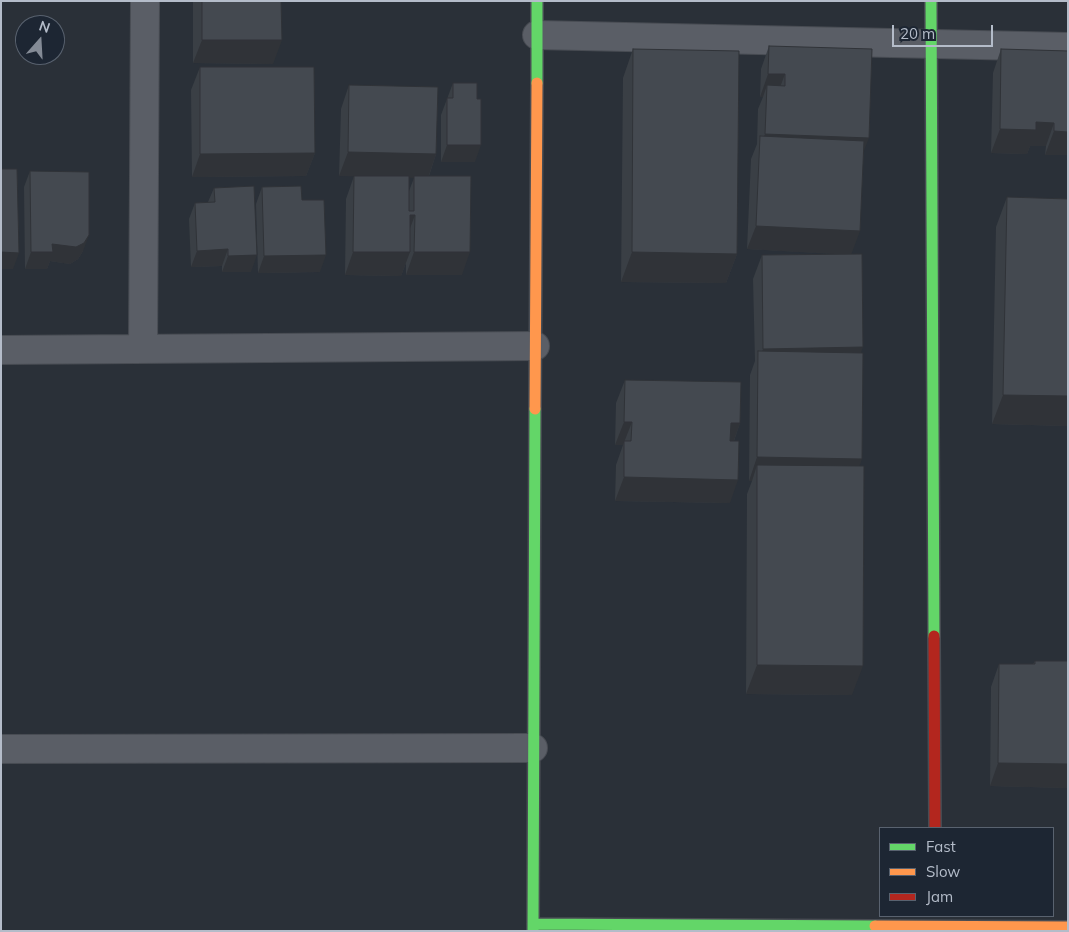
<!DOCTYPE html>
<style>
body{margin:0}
#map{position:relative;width:1069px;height:932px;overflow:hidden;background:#2a3038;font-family:Mulish,sans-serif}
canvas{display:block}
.frame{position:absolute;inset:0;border:2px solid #b4bcc9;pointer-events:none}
.legend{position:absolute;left:879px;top:827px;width:175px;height:90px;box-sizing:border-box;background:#1d2633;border:1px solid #59626f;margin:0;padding:6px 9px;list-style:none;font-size:15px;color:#b4bcc9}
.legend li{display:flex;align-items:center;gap:10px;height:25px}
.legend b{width:25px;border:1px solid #59626f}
.north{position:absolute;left:15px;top:15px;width:50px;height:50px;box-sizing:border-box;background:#1d2633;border:1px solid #59626f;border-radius:50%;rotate:19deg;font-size:14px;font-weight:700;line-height:20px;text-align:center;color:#b4bcc9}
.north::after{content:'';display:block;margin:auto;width:18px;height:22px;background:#848b96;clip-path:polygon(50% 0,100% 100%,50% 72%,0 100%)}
.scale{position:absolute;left:892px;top:25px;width:101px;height:22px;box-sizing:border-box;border:2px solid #b4bcc9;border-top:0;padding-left:6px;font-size:15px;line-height:18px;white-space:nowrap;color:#b4bcc9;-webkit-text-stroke:4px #1d2633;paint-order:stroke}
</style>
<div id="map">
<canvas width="1069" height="932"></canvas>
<div class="frame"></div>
<ul class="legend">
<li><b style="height:6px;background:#63d668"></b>Fast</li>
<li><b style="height:6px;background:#ff974d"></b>Slow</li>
<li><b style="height:6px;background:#b3261e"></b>Jam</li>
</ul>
<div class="north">N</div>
<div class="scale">20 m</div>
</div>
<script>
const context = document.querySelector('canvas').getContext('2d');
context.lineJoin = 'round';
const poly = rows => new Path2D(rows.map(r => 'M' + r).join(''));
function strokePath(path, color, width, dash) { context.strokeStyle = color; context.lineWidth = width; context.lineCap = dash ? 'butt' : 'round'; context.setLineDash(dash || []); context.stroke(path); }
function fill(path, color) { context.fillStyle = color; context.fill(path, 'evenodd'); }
const street = poly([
 [537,35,1068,47],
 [143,349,145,1],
 [1,350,535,346],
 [1,749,533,748]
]);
const fast = poly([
 [931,1,934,636],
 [537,83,537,1],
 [533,924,875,926],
 [533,931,535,409]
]);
const slow = poly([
 [535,409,537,83],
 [875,926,1068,927]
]);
const jam = poly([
 [934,636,935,828]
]);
const wall = poly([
 [193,1,281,1,273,64,193,63],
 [769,46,863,153,851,254,861,353,859,466,852,695,746,694,747,494,752,481,749,481,750,375,755,361,753,279,762,255,840,254,747,249,751,159,757,144,758,109,763,97,760,97,761,69],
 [633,49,737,254,726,283,621,282,623,78],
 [1001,49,1068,51,1068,155,1045,155,1046,146,1030,146,1027,154,991,153,993,73],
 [200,67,315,153,306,176,192,177,191,90],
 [453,83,475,162,441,162,441,115],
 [349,85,436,154,429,176,462,275,406,275,406,263,401,276,345,275,346,199,354,176,339,176,341,109],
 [409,177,414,178,409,191],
 [30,171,83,251,78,259,70,264,50,261,47,269,25,269,24,187],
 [262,187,302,200,320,272,258,273,256,204],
 [214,188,251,272,222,272,222,266,191,267,189,219,195,203,208,202],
 [1007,197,1068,199,1068,426,992,424,996,227],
 [625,380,740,423,734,441,730,503,615,501,616,465,623,445,615,445,616,403],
 [1035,661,1068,661,1068,788,990,786,991,687,999,664,1033,664]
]);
const shadedWall = poly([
 [202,40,282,40,273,64,193,63],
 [768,74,785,74,776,98,767,85,763,97,760,97],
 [1036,122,1054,123,1046,146,1030,146,1027,154,991,153,1000,129],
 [1054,131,1068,132,1068,155,1045,155],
 [765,134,869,138,860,161,759,149],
 [447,145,481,145,475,162,441,162],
 [348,152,436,154,428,178,414,176,414,178,339,176],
 [315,153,306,176,192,177,200,154],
 [410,215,415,215,406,239],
 [756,226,860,231,851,255,747,249],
 [89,235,83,251,78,259,70,264,50,261,47,269,25,269,31,252,52,244],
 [228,249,222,266,191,267,197,251],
 [1,252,19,253,13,269,1,269],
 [353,252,410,252,401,276,345,275],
 [414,252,470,252,462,275,406,275],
 [632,252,737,254,726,283,621,282],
 [257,255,251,272,222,272,228,256],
 [326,255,320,272,258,273,264,256],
 [863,347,854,371,758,363,763,349],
 [1003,395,1068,396,1068,426,992,424],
 [624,422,632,422,623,445,615,445],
 [731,423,740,423,732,446,722,446],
 [757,457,862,459,854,482,757,465,752,481,749,481],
 [624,477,738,480,730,503,615,501],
 [757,665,863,666,852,695,746,694],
 [998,763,1068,764,1068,788,990,786]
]);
const building = poly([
 [202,1,281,1,282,40,202,40,202,1],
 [769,46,872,49,869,138,765,134,767,85,785,86,785,74,768,74,769,46],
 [633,49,739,51,737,254,632,252,633,49],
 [1001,49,1068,51,1068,132,1054,131,1054,123,1036,122,1036,130,1000,129,1001,49],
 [200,67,314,67,315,153,200,154,200,67],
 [453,83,477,83,477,99,481,99,481,145,447,145,447,98,453,98,453,83],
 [349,85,438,87,436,154,348,152,349,85],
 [760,136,864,141,860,231,756,226,760,136],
 [1,169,17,169,19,253,1,252,1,169],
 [30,171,89,172,89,235,84,243,76,247,52,244,53,252,31,252,30,171],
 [354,176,409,176,409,211,414,211,414,176,471,176,470,252,414,252,415,215,410,215,410,252,353,252,354,176],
 [254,186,257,255,228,256,228,249,197,251,195,203,215,202,214,188,254,186],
 [301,186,302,200,324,200,326,255,264,256,262,187,301,186],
 [1007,197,1068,199,1068,396,1003,395,1007,197],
 [862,254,863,347,763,349,762,255,862,254],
 [758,351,863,353,862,459,757,457,758,351],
 [625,380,741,382,740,423,731,423,730,441,739,441,738,480,624,477,624,441,631,441,632,422,624,422,625,380],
 [757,465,864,466,863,666,757,665,757,465],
 [1035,661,1068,661,1068,764,998,763,999,664,1035,664,1035,661]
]);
strokePath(street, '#484c53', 30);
strokePath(fast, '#484c53', 14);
strokePath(slow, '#484c53', 14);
strokePath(jam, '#484c53', 14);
strokePath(street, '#5a5e66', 28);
strokePath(fast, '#63d668', 11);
strokePath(slow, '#ff974d', 11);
strokePath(jam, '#b3261e', 11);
fill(wall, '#3a3f45');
fill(shadedWall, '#303338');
fill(building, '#444950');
strokePath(building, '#303338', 1);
</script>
